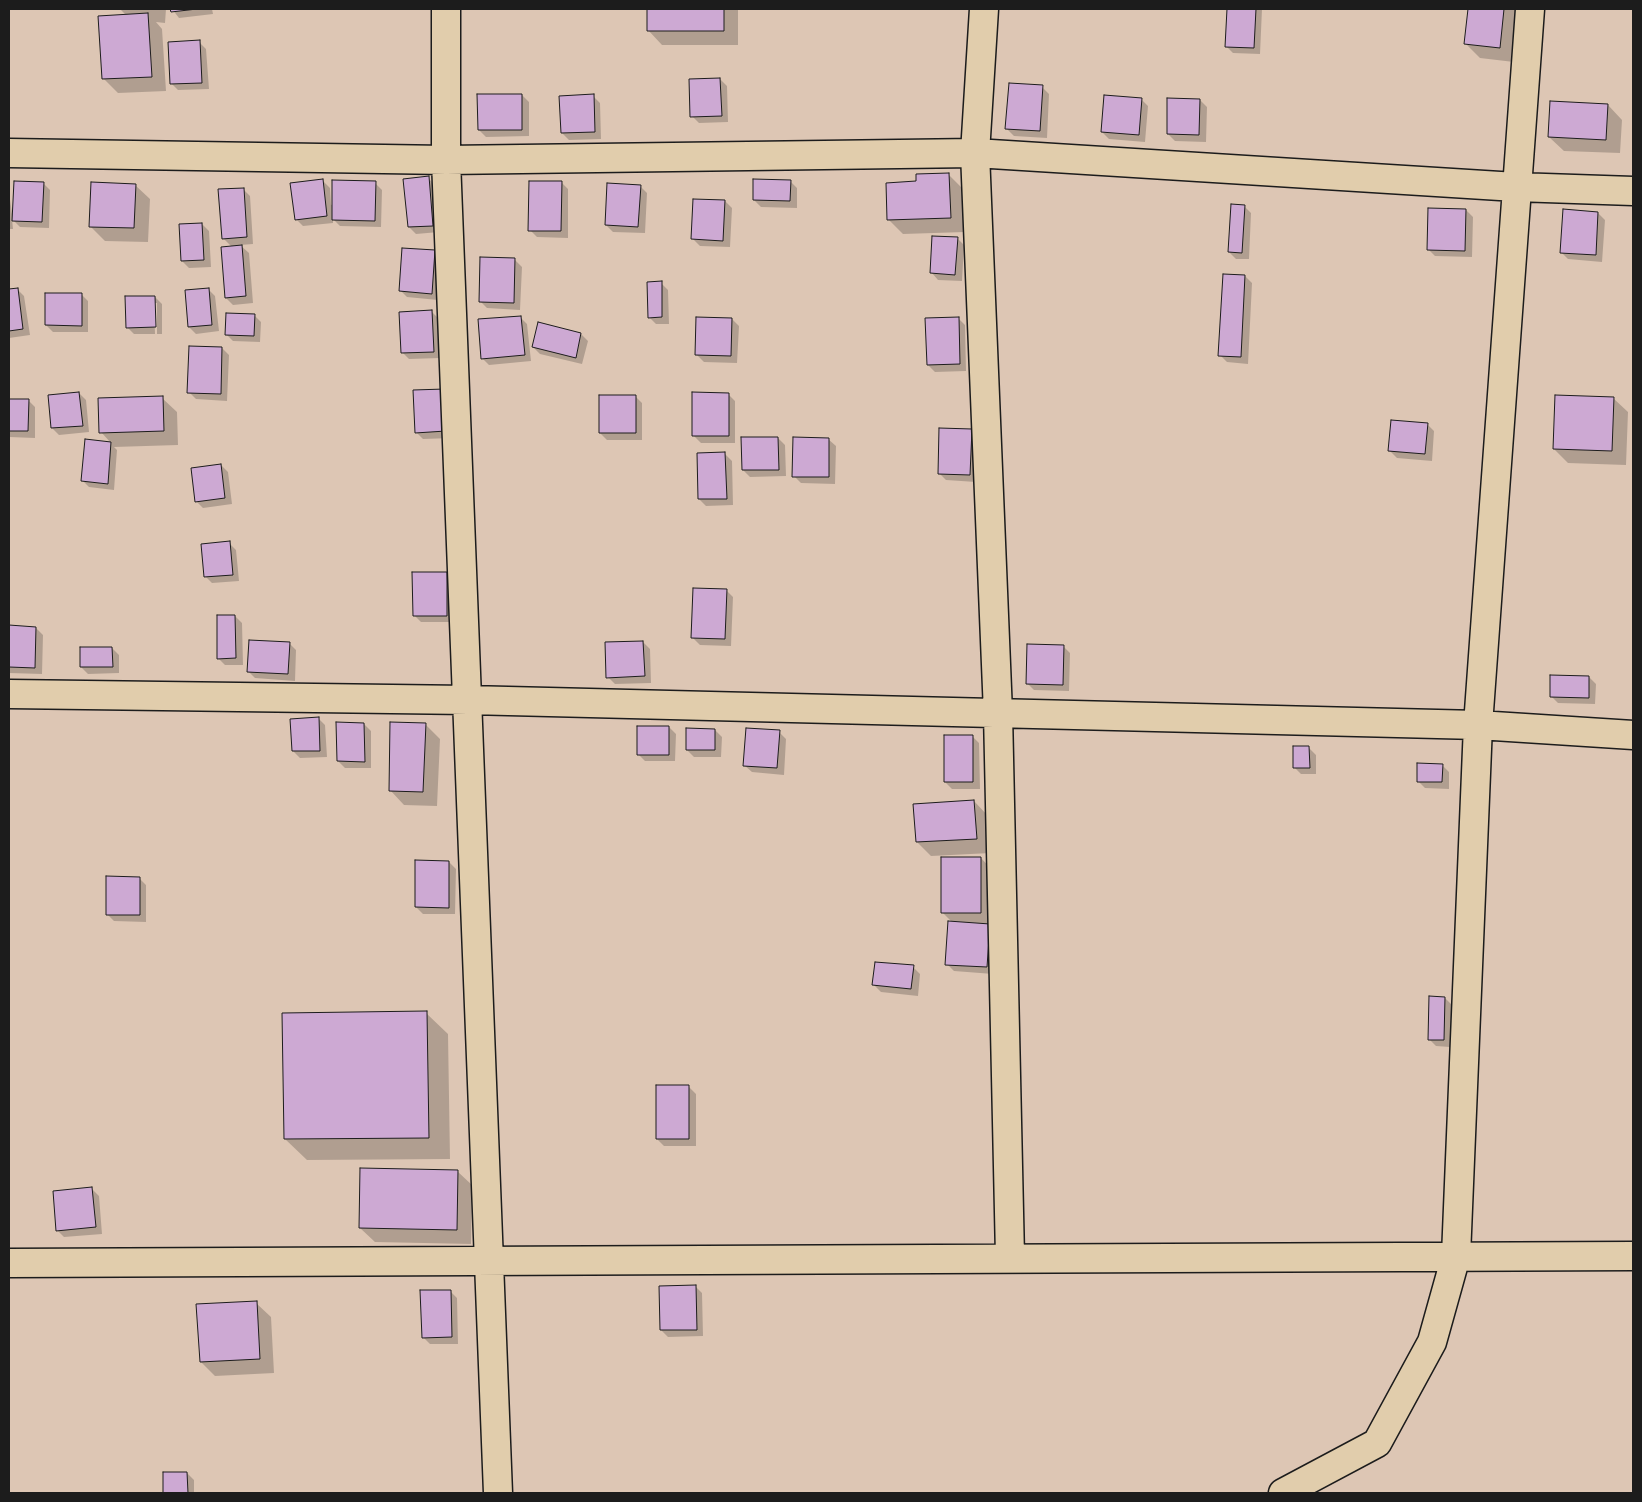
<!DOCTYPE html>
<style>
body{margin:0}
#map{position:relative;width:1642px;height:1502px;overflow:hidden;background:#ddc6b4;font-family:"Patrick Hand",sans-serif}
canvas{display:block}
.frame{position:absolute;inset:0;border:10px solid #1c1c1c;pointer-events:none}
</style>
<div id="map">
<canvas width="1642" height="1502"></canvas>
<div class="frame"></div>
</div>
<script>
const context = document.querySelector('canvas').getContext('2d');
context.lineJoin = 'round';
function fill(path, color) { context.fillStyle = color; context.fill(path, 'evenodd'); }
const poly = rows => new Path2D(rows.map(r => 'M' + r).join(''));
function strokePath(path, color, width, dash) { context.strokeStyle = color; context.lineWidth = width; context.lineCap = dash ? 'butt' : 'round'; context.setLineDash(dash || []); context.stroke(path); }
const shadow = poly([
 [120,9,166,9,165,23,156,22,162,29,166,91,118,93,103,78,127,16],
 [172,9,212,9,213,14,179,18],
 [648,9,738,9,738,45,662,45,648,30],
 [1228,9,1262,9,1260,54,1233,53,1226,46],
 [1469,9,1519,9,1514,62,1480,58,1466,44],
 [199,42,206,49,209,89,178,90,171,83],
 [720,79,727,86,728,122,699,123,692,116],
 [1042,87,1049,94,1047,138,1014,136,1007,129],
 [522,95,529,102,529,136,486,137,479,130],
 [593,96,600,103,601,139,569,140,562,133],
 [1141,99,1148,106,1145,142,1109,139,1102,132],
 [1200,100,1207,107,1206,142,1175,141,1168,134],
 [1608,105,1622,120,1620,153,1564,151,1549,137],
 [948,174,963,189,965,232,903,234,889,220,918,183],
 [428,178,435,185,439,232,416,234,409,227],
 [323,181,330,188,331,205,375,183,382,190,381,227,340,226,333,219,333,223,303,226,296,219],
 [790,181,797,188,797,208,761,207,754,200],
 [561,182,568,189,568,238,537,237,530,230],
 [43,183,50,190,49,228,20,227,12,219,13,229,9,229,9,192,12,214,14,214],
 [135,185,150,199,148,242,105,241,90,226],
 [640,186,647,193,645,233,613,232,606,225],
 [243,189,250,196,253,244,240,245,249,253,253,303,233,305,226,298,222,248,232,247,223,238],
 [725,201,732,208,730,247,700,246,693,239],
 [1244,206,1251,213,1249,259,1236,259,1229,252],
 [1466,210,1473,217,1472,257,1435,256,1428,249],
 [1598,213,1605,220,1602,262,1568,259,1561,252],
 [202,224,209,231,211,267,189,268,182,261],
 [957,238,964,245,962,281,938,280,932,273],
 [434,251,441,258,438,300,407,297,400,290],
 [515,260,522,267,520,310,487,308,480,301],
 [1245,276,1252,283,1248,364,1227,362,1220,355],
 [661,283,668,290,669,324,656,324,649,317],
 [17,289,24,296,30,335,9,338,9,291],
 [208,289,215,296,219,331,196,334,189,327,186,291],
 [81,294,88,301,88,332,53,332,46,325],
 [155,297,162,304,162,334,134,334,127,327],
 [154,303,157,303,157,334,155,334],
 [431,311,438,318,440,358,409,359,402,352],
 [254,315,261,322,260,342,233,341,226,334],
 [520,317,527,324,531,361,489,365,482,358],
 [958,318,965,325,966,371,935,372,928,365],
 [732,319,739,326,737,363,704,362,697,355],
 [538,324,581,334,588,341,582,364,540,354,533,347],
 [222,348,229,355,227,401,196,399,189,392],
 [415,391,452,438,423,439,416,432],
 [79,393,86,400,89,432,59,435,52,428],
 [728,394,735,401,735,443,701,443,694,436],
 [635,396,642,403,642,440,607,440,600,433],
 [162,398,177,412,178,445,114,447,117,450,114,490,89,487,82,480,86,440,111,443,101,432],
 [1613,398,1628,412,1626,465,1568,463,1554,449],
 [9,400,28,400,35,407,35,438,9,437],
 [1427,424,1434,431,1432,461,1397,458,1390,451],
 [971,431,978,438,976,482,946,480,939,473],
 [778,438,785,445,786,476,750,477,743,470],
 [828,439,836,446,835,484,801,483,794,476],
 [725,454,732,461,733,505,706,506,699,499],
 [221,465,228,472,232,504,203,508,196,501],
 [229,543,236,550,239,581,212,583,205,576],
 [446,573,453,580,454,622,421,622,414,615],
 [726,590,733,597,731,646,700,645,693,638],
 [235,616,242,623,243,665,225,665,218,658],
 [9,627,36,628,43,635,42,674,9,673],
 [643,642,650,649,651,683,615,684,608,677],
 [289,643,296,650,295,681,255,678,248,671],
 [1063,646,1070,653,1069,691,1034,690,1027,683],
 [112,648,119,655,119,673,88,674,81,667],
 [1589,677,1596,684,1595,704,1558,703,1551,696],
 [318,718,325,725,327,757,300,758,293,751],
 [364,724,371,731,371,768,345,768,338,761],
 [425,724,440,739,437,806,404,805,390,790],
 [669,727,676,734,675,761,645,761,638,754],
 [715,730,722,737,721,757,694,757,687,750],
 [779,732,786,739,784,775,752,772,744,765],
 [972,736,979,743,980,789,952,789,945,782],
 [1309,748,1316,755,1316,774,1301,774,1294,767],
 [1442,765,1449,772,1449,789,1425,788,1418,781],
 [974,801,988,816,991,853,931,856,917,842],
 [981,858,995,873,993,974,954,971,947,964,952,922,942,912],
 [449,862,456,869,455,914,423,914,416,907],
 [139,878,146,885,146,922,114,921,107,914],
 [913,967,920,974,918,996,881,992,874,985],
 [1445,998,1452,1005,1450,1047,1436,1046,1429,1039],
 [426,1013,448,1034,450,1159,307,1160,285,1139],
 [689,1087,696,1094,696,1146,664,1146,657,1139],
 [457,1171,472,1185,471,1244,375,1242,360,1228],
 [92,1189,99,1196,102,1234,64,1237,57,1230],
 [695,1286,702,1293,703,1336,668,1337,661,1330],
 [450,1291,457,1298,458,1344,430,1344,423,1337],
 [256,1303,271,1317,274,1373,215,1376,201,1362],
 [187,1473,194,1480,194,1493,164,1493,164,1474]
]);
const building = poly([
 [170,9,197,9,171,12,170,9],
 [647,9,724,9,724,31,647,31,647,9],
 [1227,9,1256,9,1254,48,1225,47,1227,9],
 [1468,9,1504,9,1500,48,1464,44,1468,9],
 [148,13,152,77,102,79,98,16,148,13],
 [200,40,202,83,170,84,168,42,200,40],
 [720,78,722,116,690,117,689,79,720,78],
 [1009,83,1043,85,1040,131,1005,129,1009,83],
 [477,94,522,94,522,130,478,130,477,94],
 [594,94,595,132,561,133,559,96,594,94],
 [1104,95,1142,98,1139,135,1101,132,1104,95],
 [1167,98,1200,99,1199,135,1167,134,1167,98],
 [1550,101,1608,104,1606,140,1548,137,1550,101],
 [949,173,951,218,887,220,886,183,916,181,916,174,949,173],
 [429,176,433,226,408,227,403,179,429,176],
 [323,179,327,216,295,220,290,183,323,179],
 [753,179,791,180,790,201,753,200,753,179],
 [332,180,376,181,375,221,332,220,332,180],
 [14,181,44,182,42,222,12,221,14,181],
 [529,181,562,181,561,231,528,231,529,181],
 [91,182,136,184,134,228,89,227,91,182],
 [607,183,641,185,638,227,605,225,607,183],
 [244,188,247,237,222,239,218,189,244,188],
 [693,199,725,200,723,241,691,239,693,199],
 [1231,204,1245,205,1242,253,1228,252,1231,204],
 [1428,208,1466,209,1465,251,1427,250,1428,208],
 [1563,209,1598,212,1596,255,1560,253,1563,209],
 [202,223,204,260,181,261,179,224,202,223],
 [932,236,958,237,955,275,930,273,932,236],
 [242,245,246,296,225,298,221,247,242,245],
 [402,248,435,250,432,294,399,291,402,248],
 [480,257,515,258,514,303,479,302,480,257],
 [1223,274,1245,275,1241,357,1218,356,1223,274],
 [662,281,662,317,648,318,647,282,662,281],
 [18,288,23,329,9,331,9,289,18,288],
 [209,288,212,325,188,327,185,290,209,288],
 [45,293,82,293,82,326,45,325,45,293],
 [125,296,155,296,156,327,126,328,125,296],
 [432,310,434,352,401,353,399,312,432,310],
 [226,313,255,314,254,336,225,335,226,313],
 [521,316,525,355,481,359,478,319,521,316],
 [696,317,732,318,731,356,695,355,696,317],
 [959,317,960,364,927,365,925,318,959,317],
 [538,322,581,333,576,358,532,347,538,322],
 [189,346,222,347,221,394,187,393,189,346],
 [445,389,446,431,415,433,413,390,445,389],
 [79,392,83,426,51,428,48,395,79,392],
 [692,392,729,393,729,436,692,436,692,392],
 [599,395,636,395,636,433,599,433,599,395],
 [1555,395,1614,397,1612,451,1553,449,1555,395],
 [163,396,164,431,99,433,98,398,163,396],
 [9,399,29,399,28,431,9,431,9,399],
 [1391,420,1428,423,1425,454,1388,451,1391,420],
 [939,428,972,429,970,475,938,474,939,428],
 [741,437,778,437,779,470,742,470,741,437],
 [793,437,829,438,829,477,792,477,793,437],
 [85,439,111,442,108,484,81,481,85,439],
 [725,452,727,499,698,499,697,453,725,452],
 [221,464,225,498,195,502,191,468,221,464],
 [230,541,233,575,204,577,201,544,230,541],
 [412,572,447,572,447,616,413,616,412,572],
 [693,588,727,589,725,639,691,638,693,588],
 [217,615,235,615,236,658,217,659,217,615],
 [9,625,36,627,35,668,9,667,9,625],
 [249,640,290,642,288,674,247,672,249,640],
 [643,641,645,676,606,678,605,642,643,641],
 [1027,644,1064,645,1063,685,1026,684,1027,644],
 [80,647,112,647,113,667,80,667,80,647],
 [1550,675,1589,676,1589,698,1550,697,1550,675],
 [319,717,320,751,292,751,290,719,319,717],
 [336,722,364,723,365,762,337,761,336,722],
 [390,722,426,723,423,792,389,791,390,722],
 [637,726,669,726,669,755,637,755,637,726],
 [686,728,715,729,715,750,686,750,686,728],
 [746,728,780,730,777,768,743,766,746,728],
 [944,735,973,735,973,782,944,782,944,735],
 [1293,746,1309,746,1310,768,1293,768,1293,746],
 [1417,763,1443,764,1442,782,1417,782,1417,763],
 [974,800,977,839,916,842,913,804,974,800],
 [941,857,981,857,981,913,941,913,941,857],
 [415,860,449,861,449,908,415,907,415,860],
 [106,876,140,877,140,915,106,915,106,876],
 [948,921,990,924,987,967,945,965,948,921],
 [875,962,914,965,911,989,872,985,875,962],
 [1429,996,1445,997,1444,1040,1428,1040,1429,996],
 [427,1011,429,1138,284,1139,282,1013,427,1011],
 [656,1085,689,1085,689,1139,656,1139,656,1085],
 [360,1168,458,1170,457,1230,359,1228,360,1168],
 [92,1187,96,1227,56,1231,53,1191,92,1187],
 [696,1285,697,1330,660,1330,659,1286,696,1285],
 [420,1290,451,1290,452,1337,422,1338,420,1290],
 [257,1301,260,1359,200,1362,196,1304,257,1301],
 [163,1472,187,1472,188,1493,163,1493,163,1472]
]);
const minor = poly([
 [446,9,446,160,498,1493],
 [984,9,975,153,998,713,1010,1257],
 [9,153,446,160,975,153,1516,187,1633,191],
 [9,694,468,700,1478,725,1633,735],
 [9,1263,1633,1256],
 [1283,1493,1377,1443,1432,1342,1456,1256,1478,725,1530,9]
]);
fill(shadow, '#0003');
fill(building, '#cda9d3');
strokePath(building, '#1c1c1c', 1);
strokePath(minor, '#1c1c1c', 31);
strokePath(minor, '#e1cdac', 28);
</script>
